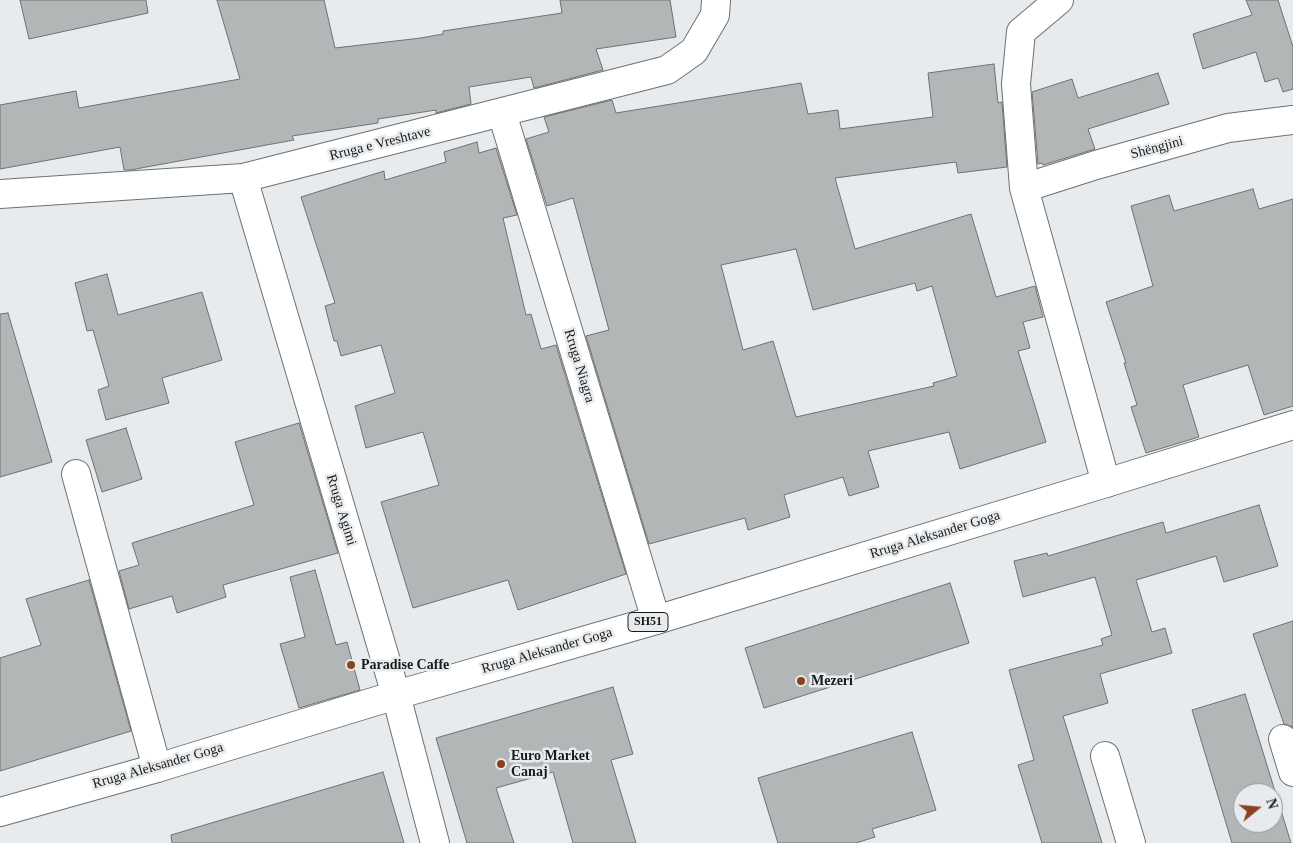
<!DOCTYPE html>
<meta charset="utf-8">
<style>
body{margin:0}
#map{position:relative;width:1293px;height:843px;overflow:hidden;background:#e8ebed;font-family:Georgia,serif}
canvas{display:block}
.north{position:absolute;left:1233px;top:783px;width:50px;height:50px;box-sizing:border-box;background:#e8ebed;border:1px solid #959798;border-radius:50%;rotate:73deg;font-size:14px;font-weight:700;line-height:20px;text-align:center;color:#181919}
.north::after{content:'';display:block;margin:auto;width:18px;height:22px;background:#8a431e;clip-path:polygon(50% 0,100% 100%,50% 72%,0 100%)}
</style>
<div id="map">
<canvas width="1293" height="843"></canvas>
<div class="north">N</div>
</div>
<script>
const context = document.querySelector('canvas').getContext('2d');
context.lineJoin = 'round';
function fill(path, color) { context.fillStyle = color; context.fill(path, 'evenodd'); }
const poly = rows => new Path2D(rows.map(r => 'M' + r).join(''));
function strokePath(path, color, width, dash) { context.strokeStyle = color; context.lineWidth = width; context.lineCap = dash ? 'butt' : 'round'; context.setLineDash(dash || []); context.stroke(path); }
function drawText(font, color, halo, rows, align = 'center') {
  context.font = font + ' Georgia,serif'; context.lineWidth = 5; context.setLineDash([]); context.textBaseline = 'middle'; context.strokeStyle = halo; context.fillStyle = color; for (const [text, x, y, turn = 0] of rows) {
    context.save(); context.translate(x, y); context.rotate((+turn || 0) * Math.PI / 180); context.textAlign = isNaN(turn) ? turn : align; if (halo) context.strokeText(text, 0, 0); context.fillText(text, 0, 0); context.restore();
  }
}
const building = poly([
 [20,0,146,0,148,13,29,39,20,0],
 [217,0,324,0,335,48,421,38,443,34,443,31,562,13,560,0,670,0,676,37,596,49,603,70,534,88,531,77,469,87,471,104,436,113,436,110,378,119,378,123,292,136,294,140,130,170,124,170,120,147,0,169,0,105,76,91,79,108,240,79,217,0],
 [1246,0,1278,0,1293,47,1293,89,1283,92,1278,78,1265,82,1256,52,1203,69,1193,34,1252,15,1246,0],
 [994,64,998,103,1002,102,1007,167,958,173,956,162,835,178,855,249,971,214,996,297,1035,286,1043,317,1023,322,1030,348,1018,351,1046,442,960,469,949,432,868,451,879,487,849,496,843,477,784,495,790,517,748,530,745,518,649,544,586,336,609,330,573,198,547,206,526,139,549,132,544,117,612,100,616,113,801,83,808,114,838,110,840,129,933,117,928,73,994,64],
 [796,249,813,310,915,283,917,291,932,286,957,376,933,383,934,386,796,417,773,341,743,350,721,265,796,249],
 [1158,73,1169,104,1088,129,1095,149,1043,165,1042,163,1038,164,1032,92,1072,79,1078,98,1158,73],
 [477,142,479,153,496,148,517,215,503,218,526,315,531,314,541,349,556,345,626,574,518,610,508,580,413,608,381,502,439,485,423,432,366,448,355,406,395,393,381,345,341,356,337,341,334,341,325,306,335,303,301,197,384,171,385,180,446,162,444,152,477,142],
 [1253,189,1259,209,1293,199,1293,406,1264,415,1248,365,1183,385,1199,437,1146,453,1131,407,1137,405,1124,363,1126,363,1106,302,1153,286,1131,206,1169,195,1174,211,1253,189],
 [107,274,118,315,202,292,222,360,162,378,169,403,106,420,98,390,109,386,93,330,87,331,75,283,107,274],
 [8,313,52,462,0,477,0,314,8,313],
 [299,423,338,553,223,585,226,597,177,613,172,596,129,609,119,571,139,565,132,543,254,505,235,442,299,423],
 [126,428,142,479,102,492,86,440,126,428],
 [1259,505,1278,566,1224,582,1216,556,1136,580,1152,632,1165,628,1172,653,1100,674,1108,703,1063,716,1102,843,1042,843,1018,765,1034,760,1009,670,1103,645,1101,639,1112,635,1095,577,1023,597,1014,561,1047,553,1048,556,1163,522,1166,533,1259,505],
 [315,570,336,645,347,642,360,690,299,708,280,644,305,637,290,577,315,570],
 [89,580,131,731,0,771,0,658,41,645,26,599,89,580],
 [950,583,969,643,764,708,745,648,950,583],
 [1293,621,1293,727,1284,724,1253,634,1293,621],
 [613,687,633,754,611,760,636,843,573,843,553,772,496,788,514,843,467,843,436,738,613,687],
 [1245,694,1291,843,1232,843,1192,710,1245,694],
 [1243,793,1273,793,1273,823,1243,823,1243,793],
 [912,732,936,810,872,829,875,837,856,843,778,843,758,778,912,732],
 [383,772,404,843,172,843,171,835,383,772]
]);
const minor = poly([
 [1059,0,1021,32,1016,84,1024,188,1106,483],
 [502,113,656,620],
 [243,178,396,695,435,843],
 [1024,188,1096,165,1228,128,1293,120],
 [0,194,243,178,667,70,694,51,715,15,716,0],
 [76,474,157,768],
 [1283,739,1293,772],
 [1105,756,1131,843]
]);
const major = poly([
 [0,812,157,768,396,695,656,620,1106,483,1293,425]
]);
const markers = [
 [351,665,5,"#8a431e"],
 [801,681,5,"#8a431e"],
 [501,764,5,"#8a431e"]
];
const shields = [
 [648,622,40]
];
const shieldNames = [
 ["SH51",648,622]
];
const streetNames = [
 ["Rruga e Vreshtave",380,144,-14],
 ["Shëngjini",1157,148,-15],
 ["Rruga Niagra",579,366,73],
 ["Rruga Agimi",341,510,73],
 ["Rruga Aleksander Goga",935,535,-17],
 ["Rruga Aleksander Goga",547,651,-16],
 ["Rruga Aleksander Goga",158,766,-16]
];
const poiNames = [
 ["Paradise Caffe",361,665],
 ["Mezeri",811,681],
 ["Euro Market",511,756],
 ["Canaj",511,772]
];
fill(building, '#b3b6b7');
strokePath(building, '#6e7172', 1);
strokePath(minor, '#6e7072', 30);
strokePath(major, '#6e7072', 30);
strokePath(minor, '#fff', 28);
strokePath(major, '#fff', 28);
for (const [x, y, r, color] of markers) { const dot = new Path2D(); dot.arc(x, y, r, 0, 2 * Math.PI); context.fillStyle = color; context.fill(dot); strokePath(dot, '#e8ebed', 2); }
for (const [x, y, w] of shields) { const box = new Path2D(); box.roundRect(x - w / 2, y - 9.5, w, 19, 4); context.fillStyle = '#e8ebed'; context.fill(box); strokePath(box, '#181919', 1); }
drawText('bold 12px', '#181919', null, shieldNames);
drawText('14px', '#181919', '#e8ebed', streetNames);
drawText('bold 14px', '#181919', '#e8ebed', poiNames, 'left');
</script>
